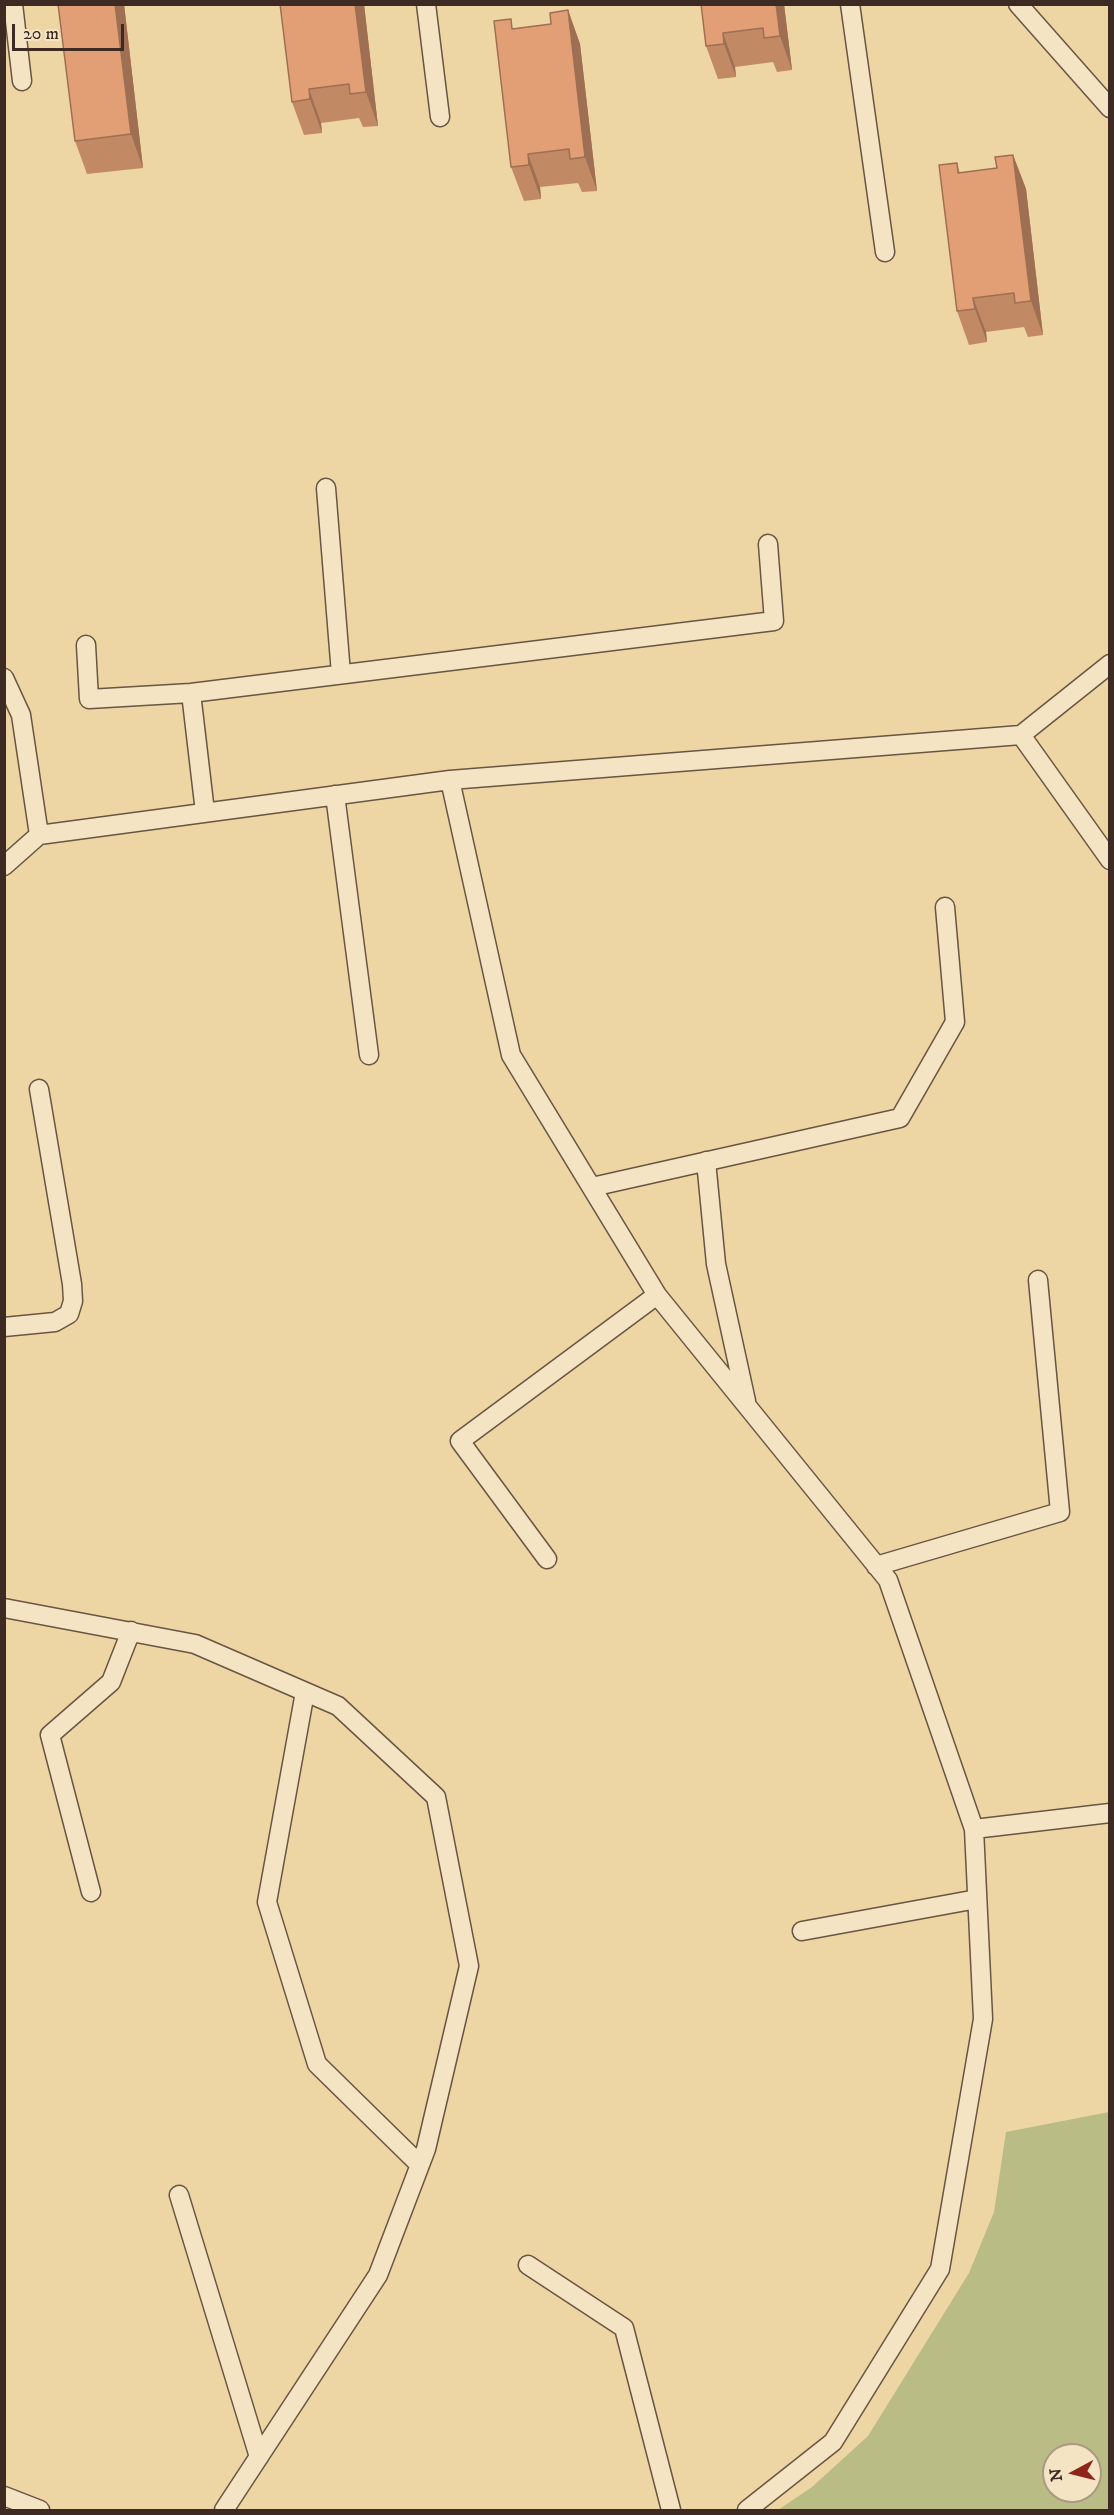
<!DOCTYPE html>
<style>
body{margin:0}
#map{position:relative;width:1114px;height:2515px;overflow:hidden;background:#eed5a4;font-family:"IM FELL DW Pica",serif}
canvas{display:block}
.frame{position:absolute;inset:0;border:6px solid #3c2a23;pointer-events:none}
.north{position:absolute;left:1042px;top:2443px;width:60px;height:60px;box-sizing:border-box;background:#f4e4c4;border:2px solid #aa9a84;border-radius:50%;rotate:263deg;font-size:16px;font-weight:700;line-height:24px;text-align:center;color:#3c2a23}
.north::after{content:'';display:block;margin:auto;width:21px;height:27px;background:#8f2418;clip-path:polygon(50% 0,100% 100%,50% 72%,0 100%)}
.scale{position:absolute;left:12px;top:24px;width:112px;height:27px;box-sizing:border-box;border:3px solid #3c2a23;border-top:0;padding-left:8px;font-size:18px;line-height:21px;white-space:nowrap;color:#3c2a23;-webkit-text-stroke:4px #f4e4c4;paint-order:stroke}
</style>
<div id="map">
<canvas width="1114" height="2515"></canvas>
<div class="frame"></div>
<div class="north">N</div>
<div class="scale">20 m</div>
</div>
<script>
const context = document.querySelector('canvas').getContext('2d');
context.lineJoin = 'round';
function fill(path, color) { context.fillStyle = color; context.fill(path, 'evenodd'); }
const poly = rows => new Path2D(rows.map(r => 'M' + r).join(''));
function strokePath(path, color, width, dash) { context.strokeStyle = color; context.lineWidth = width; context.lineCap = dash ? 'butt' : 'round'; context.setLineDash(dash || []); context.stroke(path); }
const green = poly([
 [1109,2112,1109,2510,778,2510,812,2487,868,2436,969,2273,994,2212,1006,2132],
 [1054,2455,1090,2455,1090,2491,1054,2491]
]);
const service = poly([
 [13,4,22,81],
 [426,4,440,117],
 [850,4,885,252],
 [1018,4,1110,108],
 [326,488,341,674],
 [86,645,89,699,191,693,774,621,768,544],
 [4,678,21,715,39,835],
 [191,693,205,812],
 [1021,735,1110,860],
 [450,780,511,1055,657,1295,888,1580,974,1829,983,2019,940,2269,833,2442,747,2510],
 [335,795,369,1055],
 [4,866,39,835,450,780,1021,735,1110,664],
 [706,1161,716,1264,746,1401],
 [592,1187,900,1118,955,1022,945,907],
 [4,1327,55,1322,69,1314,73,1301,72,1284,39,1089],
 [547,1559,460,1441,657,1295],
 [876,1566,1060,1512,1038,1280],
 [4,1608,195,1644,338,1706,436,1797,469,1966,426,2149,378,2275,224,2510],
 [305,1692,267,1902,317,2064,420,2165],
 [974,1829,1110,1813],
 [91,1892,50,1735,111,1682,131,1631],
 [802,1931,977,1899],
 [179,2195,259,2457],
 [528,2265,624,2328,671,2510],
 [4,2496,40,2510]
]);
const wall = poly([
 [58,4,124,4,143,168,87,174,75,141],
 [280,4,364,4,378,126,363,127,359,118,321,123,322,133,304,135,292,102],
 [701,4,784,4,792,70,777,72,773,62,735,67,736,77,718,79,706,46],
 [568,10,580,44,597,191,582,192,578,183,540,187,541,199,524,201,511,167,514,29,551,24],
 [1013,155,1026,189,1043,335,1028,337,1024,327,986,332,987,342,969,345,957,311,957,163,960,173,997,168]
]);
const shadedWall = poly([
 [115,4,124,4,143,168,131,134],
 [355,4,364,4,378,126,366,92],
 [776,4,784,4,792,70,780,36],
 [568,10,580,44,597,191,585,157],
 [723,33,735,67,736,77,724,44],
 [309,89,321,123,322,133,310,99],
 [528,154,540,187,541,199,529,165],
 [1013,155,1026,189,1043,335,1031,301],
 [973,298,986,332,987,342,975,309]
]);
const building = poly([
 [58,4,115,4,131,134,75,141,58,4],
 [280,4,355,4,366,92,350,94,349,84,309,89,310,99,292,102,280,4],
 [701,4,776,4,780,36,764,38,763,28,723,33,724,44,706,46,701,4],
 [568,10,585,157,570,159,569,149,528,154,529,165,511,167,494,21,511,19,512,29,551,24,550,13,568,10],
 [1013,155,1031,301,1015,303,1014,293,973,298,975,309,957,311,939,165,957,163,958,173,997,168,995,157,1013,155]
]);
fill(green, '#b9bd85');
strokePath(service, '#685543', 21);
strokePath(service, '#f4e4c4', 18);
fill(wall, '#c28965');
fill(shadedWall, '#9e6f52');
fill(building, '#e29f75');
strokePath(building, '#9e6f52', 1.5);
</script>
